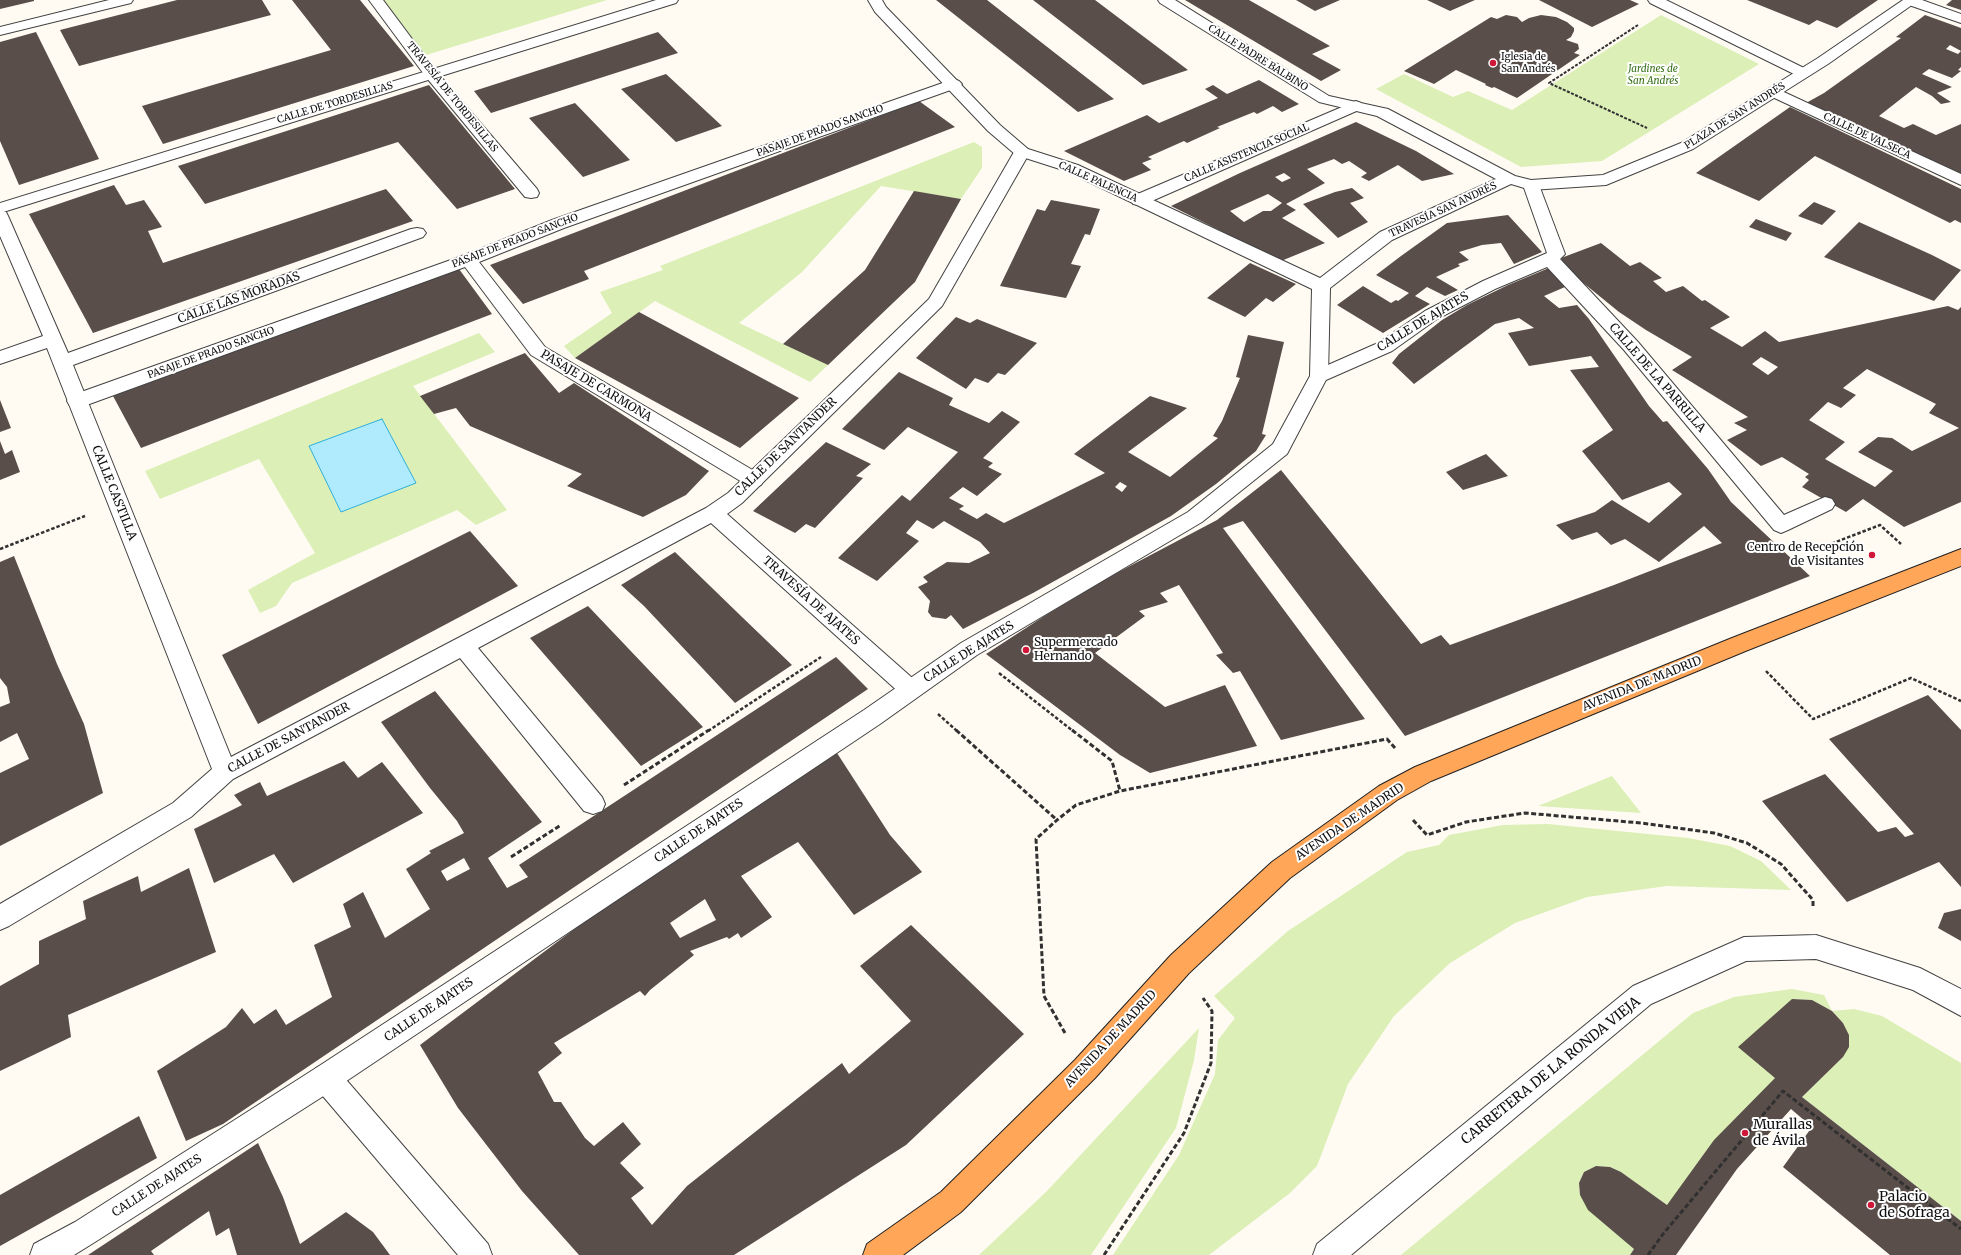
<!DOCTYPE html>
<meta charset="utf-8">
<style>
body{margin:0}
canvas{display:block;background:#fffbf2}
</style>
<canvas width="1961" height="1255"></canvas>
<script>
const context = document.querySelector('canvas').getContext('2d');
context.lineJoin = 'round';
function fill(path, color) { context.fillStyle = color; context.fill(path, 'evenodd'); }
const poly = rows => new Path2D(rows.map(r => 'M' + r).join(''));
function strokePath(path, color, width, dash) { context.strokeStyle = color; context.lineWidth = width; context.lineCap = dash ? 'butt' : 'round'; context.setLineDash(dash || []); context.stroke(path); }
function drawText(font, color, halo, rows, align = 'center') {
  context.font = font + ' Merriweather,serif'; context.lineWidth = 4; context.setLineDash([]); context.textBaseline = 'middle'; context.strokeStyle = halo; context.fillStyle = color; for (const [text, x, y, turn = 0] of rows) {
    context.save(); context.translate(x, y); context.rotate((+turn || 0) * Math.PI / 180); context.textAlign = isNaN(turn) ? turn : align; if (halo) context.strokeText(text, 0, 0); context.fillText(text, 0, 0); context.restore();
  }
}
const green = poly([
 [379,0,607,0,426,55],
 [1661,15,1759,64,1602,161,1521,167,1376,89,1404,74,1453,97,1468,91,1512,110],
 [974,142,982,147,982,168,961,199,881,186,802,272,739,323,828,365,810,382,655,301,575,358,564,346,612,313,600,292,663,270,660,266],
 [479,333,495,352,413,386,507,510,476,525,457,510,292,583,276,606,260,613,248,590,315,553,259,459,160,499,145,471],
 [1612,776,1641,813,1538,806],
 [1548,824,1688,838,1730,846,1761,861,1791,890,1667,886,1587,897,1515,923,1450,963,1394,1016,1348,1084,1317,1166,1290,1193,1209,1255,1113,1255,1179,1155,1215,1074,1218,1040,1235,1018,1214,996,1288,931,1407,852,1439,845,1449,835,1503,825],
 [1792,989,1824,995,1832,1011,1854,1009,1882,1016,1961,1063,1961,1221,1802,1097,1843,1057,1849,1035,1843,1023,1832,1011,1812,1000,1792,999,1775,1078,1667,1205,1621,1172,1610,1167,1596,1166,1584,1172,1579,1183,1580,1195,1634,1249,1630,1255,1401,1255,1693,1013,1734,997],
 [1199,1028,1194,1060,1176,1128,1091,1255,979,1255,1047,1191]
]);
const water = poly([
 [382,419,416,483,341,512,309,446,382,419]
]);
const building = poly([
 [0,0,34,0,34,1,0,9],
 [177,0,262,0,271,15,79,66,60,30],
 [292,0,360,0,414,66,163,144,142,106,331,50],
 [936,0,987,0,1114,99,1078,112],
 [1033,0,1095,0,1188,70,1143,85],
 [1185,0,1249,0,1330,46,1312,54,1341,70,1321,81],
 [1296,0,1340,0,1315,11],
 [1427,0,1475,0,1450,11],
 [1539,0,1630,0,1639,4,1592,27],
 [1747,0,1878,0,1837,28,1817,20,1809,25],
 [1952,0,1961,0,1961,10,1946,5],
 [1506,15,1517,17,1522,22,1529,18,1541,15,1556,17,1567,22,1574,28,1574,31,1571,37,1566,40,1578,44,1579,49,1574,53,1580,55,1517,98,1494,87,1492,88,1485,85,1486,84,1456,70,1434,84,1404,71,1491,17,1497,19],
 [1925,15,1961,28,1961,51,1950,45,1946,49,1958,54,1961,51,1961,67,1958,70,1961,71,1952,78,1929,69,1922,74,1952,87,1937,93,1951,102,1941,104,1932,96,1916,87,1879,116,1904,128,1913,124,1936,135,1961,124,1961,175,1806,103,1824,93,1901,38,1896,37],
 [36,32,99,159,19,185,0,141,0,42],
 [658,32,678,53,491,113,474,91],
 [666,74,722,126,676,142,621,89],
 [1259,80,1299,104,1282,112,1273,106,1257,114,1254,112,1217,127,1220,128,1187,143,1184,141,1148,157,1152,159,1142,163,1151,170,1124,181,1064,151,1147,115,1159,123,1218,98,1205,89,1213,85,1227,94],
 [429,85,515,189,457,209,398,142,205,204,178,166],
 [919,101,955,127,584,271,589,279,523,304,490,265],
 [575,103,630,160,583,177,529,118],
 [1790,107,1961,189,1961,223,1955,220,1950,223,1815,156,1759,201,1696,173],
 [1356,122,1416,151,1454,174,1422,181,1398,165,1369,181,1361,177,1367,173,1349,161,1342,164,1334,159,1307,169,1325,183,1286,204,1296,210,1282,218,1325,243,1281,261,1171,206,1240,173],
 [1284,173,1291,178,1282,182,1275,177],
 [1268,194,1282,203,1271,211,1263,211,1244,222,1230,211],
 [114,185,126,205,144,200,162,227,148,231,163,263,386,189,413,221,93,333,29,214],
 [1352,188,1364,198,1350,203,1368,222,1338,238,1303,204,1335,192],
 [914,191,961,199,915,282,828,365,783,344,865,270],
 [1051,200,1100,209,1090,235,1085,234,1071,264,1081,266,1066,298,1000,286,1037,209,1045,211],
 [1814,202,1836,211,1822,225,1798,216],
 [1508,215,1542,252,1514,264,1501,243,1482,245,1459,252,1469,260,1458,264,1460,266,1436,277,1458,290,1445,296,1427,287,1415,296,1430,304,1383,333,1337,305,1363,286,1391,303,1396,300,1398,301,1409,293,1376,275,1401,256,1447,223],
 [1756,219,1792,233,1786,241,1749,227],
 [1859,222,1932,255,1961,270,1934,301,1824,257],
 [1601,243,1630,266,1640,262,1662,278,1653,281,1666,292,1683,286,1702,301,1705,300,1730,317,1710,328,1742,347,1765,331,1779,342,1948,306,1958,310,1961,307,1961,502,1904,527,1863,499,1846,512,1802,487,1809,480,1805,477,1809,474,1782,457,1761,466,1727,440,1747,430,1734,423,1748,417,1672,370,1692,357,1646,330,1619,312,1565,268,1561,258],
 [1761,357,1778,367,1768,375,1752,364],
 [1867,369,1936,404,1929,413,1959,428,1912,451,1892,438,1878,437,1858,452,1893,471,1875,487,1825,459,1845,442,1809,420,1828,402,1841,408,1856,395,1843,388],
 [1250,263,1296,284,1273,302,1266,298,1245,317,1207,298],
 [1549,268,1565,287,1544,296,1559,308,1577,305,1589,319,1649,406,1663,422,1667,421,1708,469,1731,502,1810,576,1405,736,1243,521,1223,528,1365,719,1281,740,1240,671,1233,673,1216,655,1223,653,1179,585,1160,593,1168,602,1139,611,1145,616,1095,653,1165,707,1225,685,1257,746,1150,773,1120,755,986,654,1046,615,1109,577,1217,520,1281,470,1421,644,1441,635,1450,645,1614,585,1722,543,1704,526,1659,562,1625,539,1611,545,1597,532,1572,540,1556,525,1595,512,1612,500,1649,523,1682,494,1669,482,1622,500,1582,451,1613,430,1570,370,1599,367,1591,356,1529,366,1508,333,1534,328,1519,318,1495,324,1414,384,1392,363,1399,354,1442,320,1467,305,1508,285],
 [459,269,492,314,141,448,113,396],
 [639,312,799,398,740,448,575,358],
 [956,317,970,323,977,319,1037,343,1005,375,998,373,988,383,975,378,966,389,916,358],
 [1248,335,1284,342,1262,434,1266,435,1256,451,1216,484,1171,516,1033,593,963,629,951,615,946,619,932,617,928,612,930,601,918,587,928,582,923,577,947,562,969,563,990,553,980,542,944,521,933,529,917,520,906,533,919,541,877,581,838,558,902,495,910,501,958,452,908,427,884,450,842,429,899,372,953,398,949,405,989,423,1002,411,1020,422,983,458,993,463,988,467,1002,474,977,496,963,487,949,498,964,506,959,509,977,519,986,513,1004,523,1105,473,1074,454,1150,396,1187,408,1128,452,1170,477,1218,438,1213,436,1222,421,1240,378,1236,377],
 [1120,482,1127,486,1122,492,1115,487],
 [525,353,559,393,574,383,709,471,686,495,643,517,567,486,582,474,470,426,456,408,434,414,420,396],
 [0,400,11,428,0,432],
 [0,441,5,454,12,450,20,472,0,480],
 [826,442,871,464,856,476,863,478,815,528,806,524,795,533,753,511],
 [1486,454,1508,476,1463,490,1446,472],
 [470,531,518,586,258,724,222,655],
 [675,552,742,617,792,665,735,703,644,606,621,585],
 [14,556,57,664,84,724,103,793,0,846,0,773,29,759,17,733,0,742,0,707,10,703,7,687,0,678,0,562],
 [588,606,703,727,641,766,530,638],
 [836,657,868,689,223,1124,186,1141,157,1071,226,1027,242,1008,254,1024,276,1009,286,1025,332,997,314,945,351,927,343,904,363,892,385,938,430,909,406,869,431,853,429,851,464,833,457,821,430,788,381,722,435,691,542,822,488,858,507,888,528,877,519,865],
 [464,858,470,869,447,881,441,871],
 [1928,695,1961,730,1961,887,1939,862,1847,902,1762,801,1825,774,1878,832,1896,827,1905,837,1914,834,1829,739],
 [837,753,890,835,922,872,854,915,798,842,741,876,772,917,741,938,738,933,729,939,727,937,690,951,694,955,650,990,645,996,640,991,554,1043,562,1053,538,1072,554,1102,561,1102,585,1138,594,1146,623,1122,641,1144,620,1163,644,1188,631,1198,652,1225,687,1186,842,1063,849,1074,911,1021,860,966,911,925,1024,1034,906,1145,734,1255,579,1255,522,1191,458,1108,420,1045,637,882],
 [705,899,716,920,680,938,670,923],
 [344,761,358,778,382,762,423,813,293,883,274,854,214,883,194,829,242,805,234,795,260,782,267,796],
 [189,868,216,952,68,1015,71,1037,0,1071,0,986,39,964,39,941,86,919,83,901,138,876,141,892],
 [1961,909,1961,941,1938,928,1944,913],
 [1792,999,1812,1000,1832,1011,1843,1023,1849,1035,1849,1047,1843,1057,1802,1097,1961,1221,1961,1255,1890,1255,1783,1167,1812,1127,1791,1109,1737,1169,1676,1255,1630,1255,1634,1249,1588,1210,1580,1195,1579,1183,1584,1172,1596,1166,1610,1167,1621,1172,1667,1205,1714,1140,1775,1078,1738,1047],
 [139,1116,157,1158,0,1246,0,1195],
 [258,1143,283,1197,300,1244,346,1212,373,1232,390,1255,237,1255,229,1228,216,1236,209,1211,151,1251,154,1255,88,1255]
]);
const pathFar2 = poly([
 [1638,25,1549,83,1647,128]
]);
const pathFar1 = poly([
 [0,549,85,516],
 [1807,549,1810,552,1880,525,1901,544],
 [1766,671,1813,719,1911,678,1961,701],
 [999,673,1073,731],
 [938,714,957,731],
 [708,731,821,657]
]);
const path = poly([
 [956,730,1057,820],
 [1072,730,1112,761,1120,791],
 [624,785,709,730],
 [1413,820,1427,835,1466,822,1525,813,1641,823,1714,833,1747,843,1781,864,1813,900,1813,908],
 [511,857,561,825],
 [1065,1033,1044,996,1036,839,1057,820,1076,805,1120,791,1387,739,1395,748],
 [1104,1255,1184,1133,1211,1063,1212,1011,1203,998],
 [1648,1255,1663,1234,1783,1091,1961,1229]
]);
const service = poly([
 [326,1065,336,1068,488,1244,492,1255,458,1255,316,1088,312,1078,316,1068,326,1065]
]);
const pedestrian = poly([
 [954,79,959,81,962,84,959,87,564,228,479,262,545,347,761,475,764,480,761,485,754,487,747,485,531,355,465,267,84,406,77,408,70,406,67,401,70,396,462,256,552,220,954,79]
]);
const minor = poly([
 [369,0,383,0,436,71,537,189,539,193,537,197,531,198,525,197,426,77,369,0],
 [1648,0,1666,0,1808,70,1811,73,1808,76,1803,78,1798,76,1650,3,1648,0],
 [1905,0,1922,0,1961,14,1961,23,1906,4,1905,0],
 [1773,87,1961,174,1961,185,1768,95,1765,92,1768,89,1773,87],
 [1356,101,1361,103,1364,106,1361,109,1145,204,1139,205,1133,204,1131,200,1133,196,1356,101],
 [1022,147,1028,149,1030,152,942,306,742,503,727,514,918,683,921,689,918,695,910,698,902,695,711,523,478,648,602,797,605,804,602,811,593,814,584,811,460,658,233,779,191,817,9,926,0,930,0,904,173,803,212,769,47,348,0,364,0,351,43,336,0,236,0,211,6,212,8,216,68,353,411,229,417,228,423,229,426,233,423,237,73,365,231,757,706,508,728,493,929,299,1014,152,1016,149,1022,147],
 [1531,180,1537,182,1539,185,1565,254,1560,259,1638,342,1784,515,1825,497,1832,499,1835,504,1832,509,1788,530,1781,533,1774,530,1624,350,1547,267,1495,289,1437,319,1392,351,1326,380,1319,382,1312,380,1310,376,1312,372,1378,343,1425,311,1483,281,1547,253,1523,185,1525,182,1531,180]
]);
const tertiary = poly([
 [109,0,133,0,131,3,0,35,0,27,109,0],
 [656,0,678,0,676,3,0,213,0,203,656,0],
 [868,0,882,0,886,7,1000,125,1028,149,1078,165,1320,278,1380,232,1496,179,1377,116,1319,102,1160,3,1158,0,1175,0,1329,96,1388,109,1515,176,1531,180,1603,175,1681,143,1818,58,1903,0,1919,0,1828,64,1693,149,1606,185,1531,190,1511,184,1392,240,1330,288,1328,376,1287,454,1202,522,977,655,880,724,336,1088,95,1242,74,1255,30,1255,34,1244,75,1222,316,1068,864,710,961,643,1188,512,1273,444,1310,376,1312,289,1066,171,1016,155,988,131,875,12,868,0],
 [1816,935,1920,968,1961,989,1961,1016,1913,990,1816,959,1746,961,1651,1004,1351,1255,1313,1255,1317,1244,1633,986,1744,937,1816,935]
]);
const trunk = poly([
 [1961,549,1961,566,1748,650,1431,781,1397,800,1290,878,1189,973,1095,1078,961,1212,903,1255,863,1255,867,1244,941,1192,1075,1060,1171,955,1272,862,1379,786,1415,767,1732,638,1961,549]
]);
const markers = [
 [1493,63,4,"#d01739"],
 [1872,555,4,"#d01739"],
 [1026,650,4,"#d01739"],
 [1745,1133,4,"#d01739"],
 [1871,1205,4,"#d01739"]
];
const farPoinames = [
 ["Iglesia de",1501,57],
 ["San Andrés",1501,69]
];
const farStreetnames = [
 ["CALLE PADRE BALBINO",1258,58,32],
 ["TRAVESÍA DE TORDESILLAS",452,97,51],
 ["CALLE DE TORDESILLAS",335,103,-17],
 ["PLAZA DE SAN ANDRÉS",1735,116,-32],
 ["PASAJE DE PRADO SANCHO",820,131,-20],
 ["CALLE DE VALSECA",1867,136,25],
 ["CALLE ASISTENCIA SOCIAL",1247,153,-23],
 ["CALLE PALENCIA",1098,182,24],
 ["TRAVESÍA SAN ANDRÉS",1443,210,-25],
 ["PASAJE DE PRADO SANCHO",515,241,-21],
 ["PASAJE DE PRADO SANCHO",211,353,-20]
];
const farParknames = [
 ["Jardines de",1653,69],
 ["San Andrés",1653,81]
];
const streetNames = [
 ["CALLE LAS MORADAS",239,298,-20],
 ["CALLE DE AJATES",1423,322,-31],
 ["CALLE DE LA PARRILLA",1657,378,49],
 ["PASAJE DE CARMONA",596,386,31],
 ["CALLE DE SANTANDER",786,447,-44],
 ["CALLE CASTILLA",114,493,68],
 ["TRAVESÍA DE AJATES",811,601,42],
 ["CALLE DE AJATES",969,652,-32],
 ["AVENIDA DE MADRID",1642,684,-22],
 ["CALLE DE SANTANDER",289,738,-28],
 ["AVENIDA DE MADRID",1350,822,-34],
 ["CALLE DE AJATES",699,831,-34],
 ["CALLE DE AJATES",429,1010,-34],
 ["AVENIDA DE MADRID",1111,1039,-47],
 ["CALLE DE AJATES",157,1186,-33]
];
const poiNames = [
 ["Centro de Recepción",1864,548],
 ["de Visitantes",1864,562],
 ["Supermercado",1034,643,"left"],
 ["Hernando",1034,657,"left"]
];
const nearStreetnames = [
 ["CARRETERA DE LA RONDA VIEJA",1551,1071,-39]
];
const nearPoinames = [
 ["Murallas",1753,1125],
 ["de Ávila",1753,1141],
 ["Palacio",1879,1197],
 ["de Sofraga",1879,1213]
];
fill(green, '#dbefb6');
fill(water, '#b0ebfd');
strokePath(water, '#2fafdc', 1);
fill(building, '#594e4a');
strokePath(service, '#424242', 2);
strokePath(pedestrian, '#424242', 2);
strokePath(minor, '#424242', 2);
strokePath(tertiary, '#424242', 2);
strokePath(trunk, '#202020', 2);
strokePath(pathFar2, '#313131', 2, [3, 1.5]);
strokePath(pathFar1, '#313131', 2.5, [3.5, 2]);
strokePath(path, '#313131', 3, [5, 2.5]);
fill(service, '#fff');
fill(pedestrian, '#fff');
fill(minor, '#fff');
fill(tertiary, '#fff');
fill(trunk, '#ffa659');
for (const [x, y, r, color] of markers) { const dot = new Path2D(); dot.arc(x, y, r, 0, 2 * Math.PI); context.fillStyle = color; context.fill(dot); strokePath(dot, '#fff', 1.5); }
drawText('10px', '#0f0f0f', '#fff', farPoinames, 'left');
drawText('10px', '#0f0f0f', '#fff', farStreetnames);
drawText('italic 10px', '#367017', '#fff', farParknames);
drawText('12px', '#0f0f0f', '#fff', streetNames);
drawText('12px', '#0f0f0f', '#fff', poiNames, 'right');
drawText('14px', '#0f0f0f', '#fff', nearStreetnames);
drawText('14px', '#0f0f0f', '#fff', nearPoinames, 'left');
</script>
